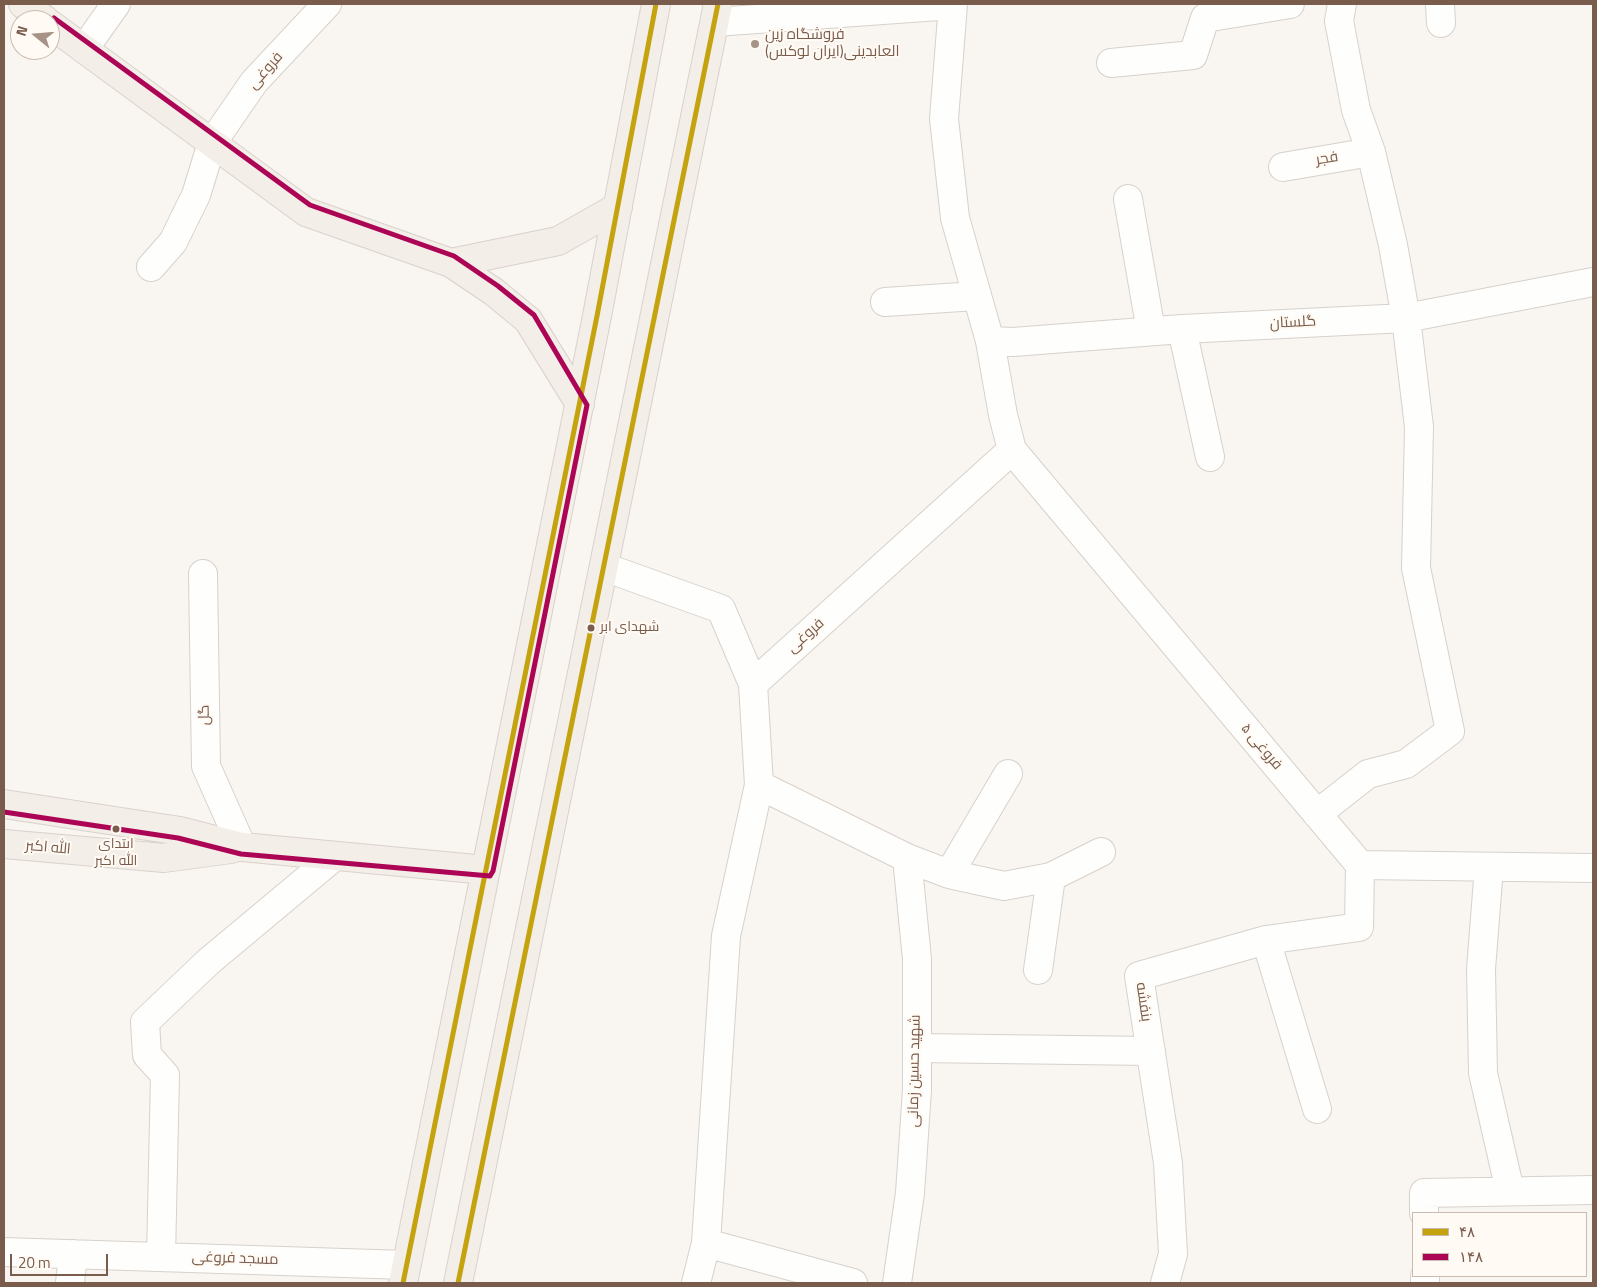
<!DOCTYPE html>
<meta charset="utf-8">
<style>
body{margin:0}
#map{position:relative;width:1597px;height:1287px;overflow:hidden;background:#f9f5f0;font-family:"Titillium Web",sans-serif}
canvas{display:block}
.frame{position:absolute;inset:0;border:5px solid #7a5c4d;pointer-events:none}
.legend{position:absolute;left:1412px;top:1212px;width:175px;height:65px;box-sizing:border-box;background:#fffaf3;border:1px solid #cabbb1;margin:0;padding:6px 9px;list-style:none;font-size:15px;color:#7a5c4d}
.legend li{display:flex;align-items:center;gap:10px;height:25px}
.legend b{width:25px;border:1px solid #cabbb1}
.north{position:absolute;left:10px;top:10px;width:50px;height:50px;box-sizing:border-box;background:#fffaf3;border:1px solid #cabbb1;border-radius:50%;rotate:287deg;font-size:14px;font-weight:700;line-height:20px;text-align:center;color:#7a5c4d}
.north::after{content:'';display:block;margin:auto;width:18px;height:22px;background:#a69286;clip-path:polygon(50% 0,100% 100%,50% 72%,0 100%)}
.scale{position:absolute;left:10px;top:1254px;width:98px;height:22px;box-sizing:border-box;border:2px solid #7a5c4d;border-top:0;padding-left:6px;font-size:15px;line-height:18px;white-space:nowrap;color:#7a5c4d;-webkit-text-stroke:4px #fffaf3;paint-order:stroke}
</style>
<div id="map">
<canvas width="1597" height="1287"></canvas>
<div class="frame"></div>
<ul class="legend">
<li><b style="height:6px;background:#c5a30f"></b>۴۸</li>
<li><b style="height:6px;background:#ad0556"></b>۱۴۸</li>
</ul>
<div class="north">N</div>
<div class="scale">20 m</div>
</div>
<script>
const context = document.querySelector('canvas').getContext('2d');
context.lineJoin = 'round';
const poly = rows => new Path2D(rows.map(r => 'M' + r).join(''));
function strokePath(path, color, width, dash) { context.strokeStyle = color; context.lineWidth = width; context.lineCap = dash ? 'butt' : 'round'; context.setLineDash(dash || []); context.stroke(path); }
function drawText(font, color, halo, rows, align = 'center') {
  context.font = font + ' "Titillium Web",Cairo,sans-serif'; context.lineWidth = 4; context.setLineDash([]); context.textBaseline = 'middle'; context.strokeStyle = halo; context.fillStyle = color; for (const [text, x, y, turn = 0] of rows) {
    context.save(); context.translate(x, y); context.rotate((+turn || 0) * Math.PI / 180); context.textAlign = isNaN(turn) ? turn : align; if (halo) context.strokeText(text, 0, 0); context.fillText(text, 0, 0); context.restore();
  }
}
const minor = poly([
 [953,4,944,119,955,218,990,341,1003,415,1012,450,1360,865,1593,868],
 [1440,4,1441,23],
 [715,22,953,5],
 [84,49,116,4],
 [1111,63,1193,55,1205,18,1290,4],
 [1283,167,1371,152],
 [1128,199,1151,331],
 [151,267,173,242,196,195,212,143,254,82,327,4],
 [885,302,976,296],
 [1182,329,1210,457],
 [990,341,1013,342,1182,329,1406,318,1593,282],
 [604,567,721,609,753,684,1012,450],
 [203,574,206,766,242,847],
 [759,785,907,858,949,874,1004,886,1051,877,1101,852],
 [1317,814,1368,774,1406,764,1450,731,1416,568,1419,427,1406,318,1393,245,1371,152,1356,110,1339,21,1342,4],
 [1489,867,1481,969,1483,1073,1510,1191],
 [949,874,1008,774],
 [1266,940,1317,1109],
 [1038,970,1051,877],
 [917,1048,1151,1051],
 [1424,1213,1424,1193,1593,1190],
 [706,1243,853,1283],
 [4,1252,406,1265],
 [161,1257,165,1075,147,1055,145,1022,208,962,335,856],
 [1425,1276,1425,1283],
 [70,1283,73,1254],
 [696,1283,706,1243,726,936,759,785,753,684],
 [897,1283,910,1193,917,1090,917,959,907,858],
 [1165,1283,1173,1254,1168,1163,1139,976,1266,940,1359,927,1360,865]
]);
const major = poly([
 [23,4,45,20],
 [50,24,306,212,451,263,494,292,528,320,580,404],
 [451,263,558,241,618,207],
 [4,804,180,831,242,847,486,870],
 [4,844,164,858,231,849],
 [403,1283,597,316,656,4],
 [458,1283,718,4]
]);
const bus1 = poly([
 [403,1283,597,316,656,4],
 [458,1283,718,4]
]);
const bus2 = poly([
 [4,812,178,838,241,854,490,876,493,871,587,405,534,315,498,286,454,256,310,205,54,18]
]);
const markers = [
 [755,44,5,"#a69286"],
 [591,628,4.5,"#7a5c4d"],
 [116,829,4.5,"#7a5c4d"]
];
const busNames = [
 ["شهدای ابر",600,628],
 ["ابتدای",116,845,"center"],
 ["الله اکبر",116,862,"center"]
];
const poiNames = [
 ["فروشگاه زین",765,35],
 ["العابدینی(ایران لوکس)",765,52]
];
const streetNames = [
 ["فروغی",266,71,-49],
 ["فجر",1327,159,-9],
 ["گلستان",1293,323,-3],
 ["فروغی",806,636,-42],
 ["گل",205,715,-91],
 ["فروغی ۵",1261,747,50],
 ["الله اکبر",48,848,5],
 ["بنفشه",1143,1002,82],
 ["شهید حسین زمانی",915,1071,-89],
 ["مسجد فروغی",235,1259,2]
];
strokePath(minor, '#d7d1cb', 30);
strokePath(major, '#dad1cc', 30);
strokePath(minor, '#fefefd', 28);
strokePath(major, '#f3eee8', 28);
strokePath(bus1, '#c5a30f', 5);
strokePath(bus2, '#ad0556', 5);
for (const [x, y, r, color] of markers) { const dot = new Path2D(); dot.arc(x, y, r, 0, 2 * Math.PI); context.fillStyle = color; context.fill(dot); strokePath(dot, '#fffaf3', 2); }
drawText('14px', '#7a5c4d', '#fffaf3', busNames, 'left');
drawText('15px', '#7a5c4d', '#fffaf3', poiNames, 'left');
drawText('15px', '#7a5c4d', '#fffaf3', streetNames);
</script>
